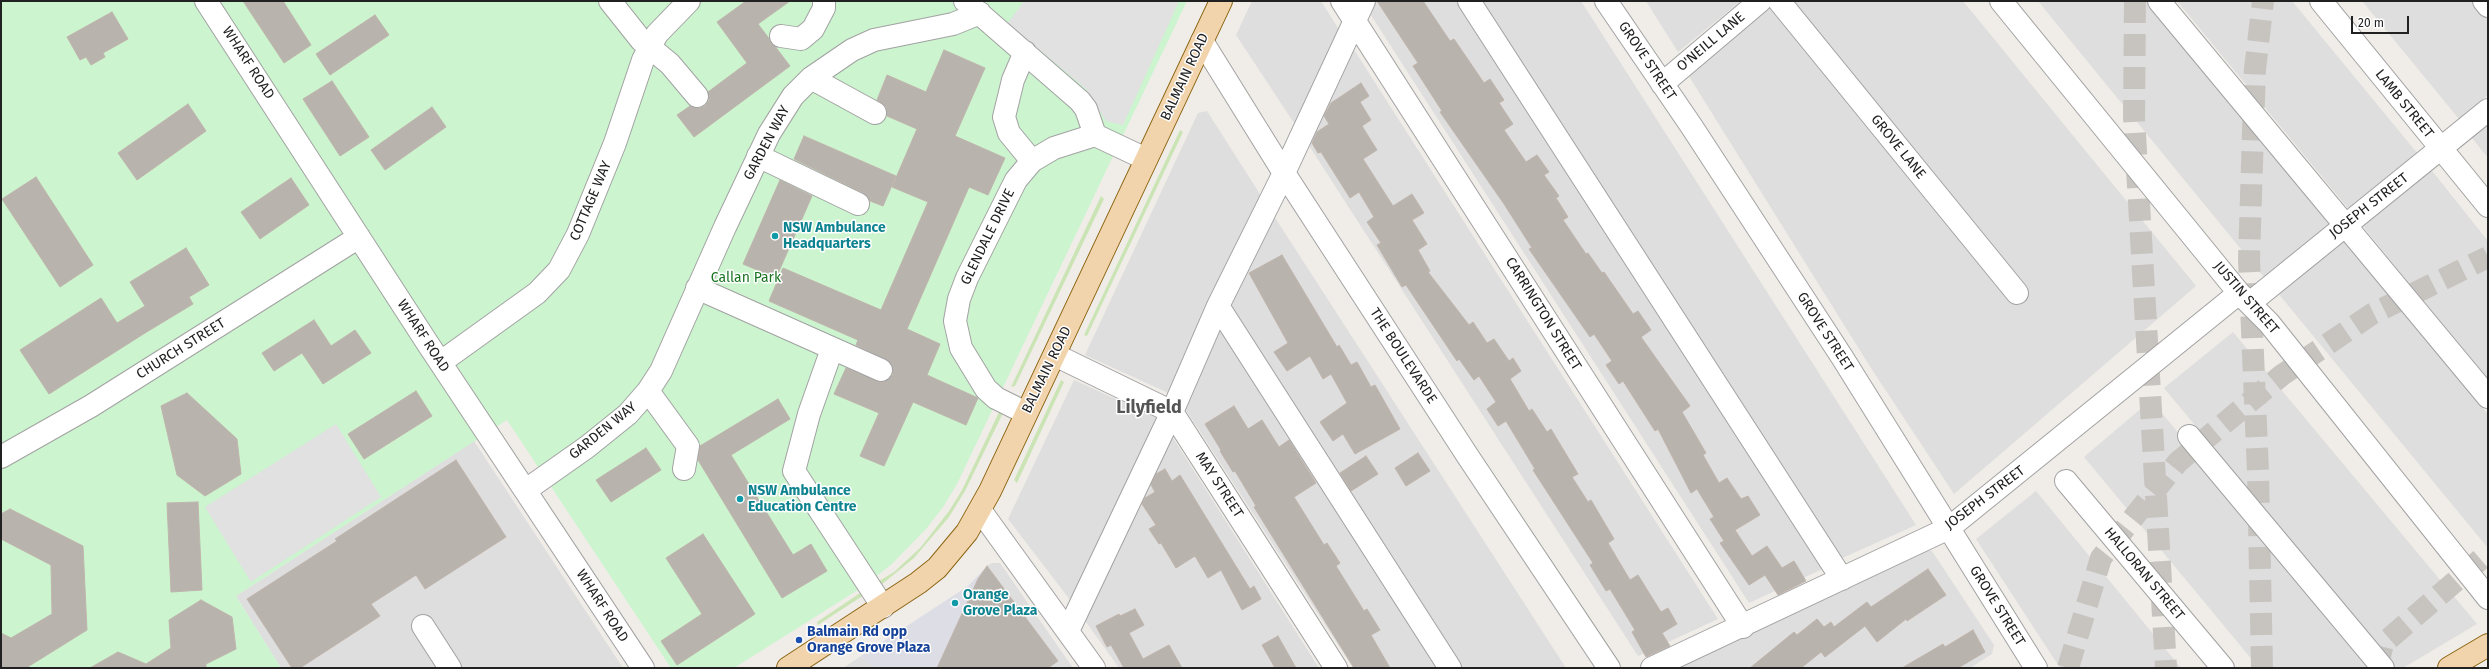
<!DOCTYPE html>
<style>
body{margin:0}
#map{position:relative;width:2489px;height:669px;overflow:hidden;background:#f0ede8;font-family:"Fira Sans",sans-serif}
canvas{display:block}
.frame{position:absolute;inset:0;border:2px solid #212121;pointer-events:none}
.scale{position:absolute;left:2351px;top:16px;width:58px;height:18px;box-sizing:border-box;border:2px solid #212121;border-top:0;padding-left:5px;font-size:12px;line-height:14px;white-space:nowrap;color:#212121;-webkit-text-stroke:3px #fff;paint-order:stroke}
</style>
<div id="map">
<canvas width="2489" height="669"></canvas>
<div class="frame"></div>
<div class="scale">20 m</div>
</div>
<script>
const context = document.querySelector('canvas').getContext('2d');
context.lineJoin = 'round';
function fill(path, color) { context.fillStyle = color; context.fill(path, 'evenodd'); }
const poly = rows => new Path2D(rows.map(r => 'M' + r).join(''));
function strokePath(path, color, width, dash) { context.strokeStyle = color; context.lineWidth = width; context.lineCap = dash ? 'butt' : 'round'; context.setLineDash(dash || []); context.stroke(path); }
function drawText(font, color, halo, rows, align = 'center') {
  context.font = font + ' "Fira Sans",sans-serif'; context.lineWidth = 3; context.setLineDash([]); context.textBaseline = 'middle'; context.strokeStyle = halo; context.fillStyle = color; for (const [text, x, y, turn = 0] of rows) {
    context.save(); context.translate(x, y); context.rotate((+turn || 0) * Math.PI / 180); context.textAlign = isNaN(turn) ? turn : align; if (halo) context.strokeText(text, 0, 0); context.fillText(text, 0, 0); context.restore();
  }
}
const residential = poly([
 [1252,1,1321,1,1343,36,1298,129,1236,35],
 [1371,1,1465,1,1827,567,1749,603,1367,9],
 [1477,1,1581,1,1916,525,1838,560],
 [1646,1,1741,1,1678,52],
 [1794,1,1963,1,2196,286,1954,494,1869,365,1685,70,1770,5,2011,303,2028,288],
 [2038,1,2155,1,2335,223,2267,281],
 [2177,1,2292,1,2418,154,2351,212],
 [2362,1,2476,1,2488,16,2488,95,2459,119],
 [1351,45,1718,619,1638,656,1306,141],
 [1207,111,1265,202,1175,396,1085,355,1198,113],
 [2488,117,2488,158,2468,133],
 [2429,167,2488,241,2488,382,2361,224],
 [1272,213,1566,668,1455,668,1226,308],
 [2343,238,2488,414,2488,548,2277,292],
 [1217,326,1224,327,1445,668,1353,668,1182,404],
 [2233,332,2477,624,2403,668,2397,668,2164,388],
 [1074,380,1162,420,1074,605,1008,519],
 [2151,400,2268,541,2372,668,2259,668,2084,457],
 [1168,430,1319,668,1119,668,1081,615],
 [474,441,623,668,281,668,236,596],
 [2036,491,2181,668,2060,668,1976,539],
 [1924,550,1932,551,1994,645,1992,654,1970,668,1678,668],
 [992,563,1000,563,1073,668,937,668,987,566],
 [861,656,874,668,843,668]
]);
const grass = poly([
 [1180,130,1183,132,1087,336,1084,335],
 [1101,196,1104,199,1015,386,1011,387],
 [1061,380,1064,382,1017,483,1014,480],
 [1001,408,1004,411,965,491,949,517,914,558,881,585,879,581,894,572,921,547,949,511,962,490],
 [863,591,864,595,818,625,817,622]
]);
const park = poly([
 [1,1,1187,1,957,484,943,507,926,529,892,564,861,588,734,668,671,668,507,420,236,596,281,668,1,668]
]);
const parking = poly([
 [1024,1,1179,1,1123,125,1106,121,1086,89,1008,23],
 [336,424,381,497,251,582,205,507]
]);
const plaza = poly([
 [987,566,937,668,874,668,861,656,968,586]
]);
const building = poly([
 [243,1,283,1,311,45,284,63,243,1],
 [746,1,790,1,758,24,790,66,694,137,677,115,690,106,699,108,705,106,709,100,708,92,747,63,717,22,746,1],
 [1377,1,1423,1,1450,41,1454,39,1484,83,1490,79,1504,100,1499,103,1513,124,1504,130,1526,162,1537,155,1549,172,1544,175,1559,196,1556,198,1568,217,1563,220,1586,254,1588,253,1602,273,1604,272,1633,314,1638,311,1651,330,1641,337,1690,406,1682,412,1706,453,1703,455,1719,483,1727,478,1741,499,1748,496,1760,515,1735,530,1752,556,1767,546,1782,568,1794,561,1806,581,1778,595,1765,575,1749,585,1720,543,1724,541,1710,519,1714,517,1697,489,1691,493,1658,429,1655,431,1623,381,1619,384,1606,365,1612,361,1594,334,1590,337,1529,249,1532,248,1504,204,1440,112,1442,111,1413,66,1418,63,1377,1],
 [112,12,128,39,103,53,105,57,91,65,86,57,80,60,67,37,112,12],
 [375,15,389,35,330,75,316,54,375,15],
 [944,50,985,68,955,136,1005,158,988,195,969,187,907,329,940,344,927,375,978,398,966,425,913,402,884,466,860,456,879,413,834,394,846,368,883,382,893,375,891,363,856,345,858,340,769,301,783,268,881,310,928,202,892,187,917,129,887,116,886,107,877,100,887,75,926,92,944,50],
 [332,81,369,137,340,156,303,99,332,81],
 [1361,83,1369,96,1360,102,1371,120,1362,126,1377,150,1363,159,1393,206,1412,194,1424,213,1412,220,1427,244,1418,250,1430,271,1428,272,1469,325,1473,322,1487,343,1494,339,1509,361,1513,358,1521,371,1510,379,1529,411,1532,409,1547,432,1551,429,1578,474,1572,477,1588,502,1591,500,1614,539,1608,543,1630,580,1638,575,1661,612,1668,608,1677,624,1662,633,1670,646,1646,657,1632,632,1635,630,1610,589,1606,591,1590,565,1593,563,1533,470,1535,469,1506,421,1498,426,1487,409,1496,402,1479,376,1474,380,1459,359,1457,361,1406,285,1402,287,1377,245,1381,243,1367,222,1374,217,1359,192,1350,198,1321,152,1318,153,1312,143,1317,132,1329,124,1324,116,1331,103,1361,83],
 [188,104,206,131,137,180,118,153,188,104],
 [432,107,446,127,385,170,371,150,432,107],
 [804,136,896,176,883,206,870,201,863,193,794,159,804,136],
 [36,177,93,265,60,287,2,199,36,177],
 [291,178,309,205,260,239,241,212,291,178],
 [780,180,812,196,776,278,743,264,780,180],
 [186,248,209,285,189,297,193,304,145,333,49,394,20,350,101,298,117,323,145,306,130,282,186,248],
 [1282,255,1337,347,1339,345,1351,365,1357,362,1371,387,1375,385,1400,429,1355,454,1343,434,1333,441,1320,422,1347,403,1331,374,1323,379,1310,356,1287,371,1274,352,1288,343,1249,273,1282,255],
 [314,320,331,346,355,330,371,353,323,384,302,353,274,371,262,353,314,320],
 [416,391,432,416,364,459,348,434,416,391],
 [187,393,237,439,241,474,205,496,177,475,161,406,187,393],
 [778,399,790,419,731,455,793,555,811,544,827,571,782,598,698,460,700,446,778,399],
 [1234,406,1248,429,1262,420,1279,447,1289,440,1316,483,1294,497,1324,545,1327,543,1340,563,1336,566,1364,611,1367,609,1380,630,1371,635,1390,668,1354,668,1254,507,1256,506,1235,471,1233,472,1220,451,1221,450,1205,424,1234,406],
 [646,448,661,470,611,502,596,480,646,448],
 [1418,453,1430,471,1406,486,1395,468,1418,453],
 [1366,456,1378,474,1351,491,1340,473,1366,456],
 [456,460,506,537,425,589,416,575,371,604,380,616,300,668,292,668,247,599,337,541,335,539,456,460],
 [1165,469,1172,481,1180,475,1250,589,1254,586,1261,599,1242,610,1221,570,1208,578,1195,556,1176,568,1161,543,1159,544,1149,529,1156,525,1142,504,1145,498,1155,492,1151,485,1156,474,1165,469],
 [198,502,202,590,171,592,167,503,198,502],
 [10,509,83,546,87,630,26,668,1,668,1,633,11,638,52,614,51,565,1,539,1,514,10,509],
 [703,534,755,614,677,665,661,641,702,614,666,558,703,534],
 [987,566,1058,661,1048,668,937,668,978,579,987,566],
 [1928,569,1946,595,1907,621,1906,619,1877,642,1865,626,1825,657,1821,652,1801,668,1750,668,1794,632,1797,635,1817,619,1824,627,1831,622,1834,627,1867,602,1871,607,1928,569],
 [201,600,232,617,236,649,206,664,206,668,90,668,118,652,146,664,171,648,169,620,201,600],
 [1135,609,1144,625,1129,633,1143,659,1169,645,1182,668,1124,668,1111,645,1107,647,1096,626,1119,614,1120,616,1135,609],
 [1973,630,1985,652,1958,668,1902,668,1943,644,1945,647,1973,630],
 [1278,636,1296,668,1275,668,1262,645,1278,636]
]);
const highwayTunnel = poly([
 [2135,1,2134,117,2166,668],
 [2068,668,2101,558,2178,462,2282,375,2372,314,2488,257],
 [2262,668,2258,472,2249,259,2255,69,2263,1],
 [2377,668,2383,644,2488,553]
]);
const minor = poly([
 [206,1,428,344,643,668],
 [610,1,641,40,670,64,697,96],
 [965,1,1080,101,1086,109,1095,135],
 [1342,1,1743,627],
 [1469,1,1842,579],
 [1606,1,1692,127,1842,357,2036,668],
 [1779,1,2017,293],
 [2001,1,2239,293,2269,323,2488,598],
 [2159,1,2488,397],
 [2321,1,2488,206],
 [2484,1,2488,6],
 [781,36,801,39,813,29,824,8,824,1],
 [1202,41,1284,173,1467,455,1609,668],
 [1025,52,1013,80,1004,117,1009,133,1032,161],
 [811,78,875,113],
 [1662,84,1760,1],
 [758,156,858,204],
 [697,288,881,370],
 [2251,302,2488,110],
 [1218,306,1450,668],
 [832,349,809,414,794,471,883,607],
 [1055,355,1172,412,1336,668],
 [441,362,537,293,559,270,578,234,615,143,643,60,657,34,689,1],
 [648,391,688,446,684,469],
 [1026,413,996,398,986,389,961,348,955,321,959,299,967,278,1016,180,1032,161,1054,148,1095,135,1146,159],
 [2189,436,2383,668],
 [1,457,91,406,359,237],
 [2066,481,2223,668],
 [526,490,587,447,628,414,648,391,661,371,725,227,769,134,793,96,811,78,852,50,874,40,953,24,980,13],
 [980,510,1094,668],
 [423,626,450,668],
 [1068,631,1172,412,1218,306,1284,173,1364,1],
 [1652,668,1949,528,2239,293]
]);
const major = poly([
 [788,668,918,583,937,568,967,532,990,491,1221,1],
 [2449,668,2488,645]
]);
const markers = [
 [775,236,4,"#0f9aa8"],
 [740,499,4,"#0f9aa8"],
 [955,603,4,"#0f9aa8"],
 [799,640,4,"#1a4fb4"]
];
const streetNames = [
 ["O'NEILL LANE",1711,42,-40],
 ["GROVE STREET",1647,61,56],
 ["WHARF ROAD",248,63,57],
 ["BALMAIN ROAD",1185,77,-65],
 ["LAMB STREET",2404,104,51],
 ["GARDEN WAY",767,143,-62],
 ["GROVE LANE",1898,147,51],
 ["COTTAGE WAY",591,201,-67],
 ["JOSEPH STREET",2369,206,-38],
 ["GLENDALE DRIVE",988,237,-64],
 ["JUSTIN STREET",2246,298,49],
 ["CARRINGTON STREET",1543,314,58],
 ["GROVE STREET",1825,332,57],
 ["WHARF ROAD",423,336,57],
 ["CHURCH STREET",181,349,-32],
 ["THE BOULEVARDE",1403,356,57],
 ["BALMAIN ROAD",1047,370,-64],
 ["GARDEN WAY",603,431,-39],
 ["MAY STREET",1219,485,57],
 ["JOSEPH STREET",1985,498,-37],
 ["HALLORAN STREET",2144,574,50],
 ["WHARF ROAD",602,606,57],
 ["GROVE STREET",1997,606,58]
];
const cultureNames = [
 ["NSW Ambulance",783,228],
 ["Headquarters",783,244],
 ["NSW Ambulance",748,491],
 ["Education Centre",748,507],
 ["Orange",963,595],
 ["Grove Plaza",963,611]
];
const parkNames = [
 ["Callan Park",746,278]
];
const transitNames = [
 ["Balmain Rd opp",807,632],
 ["Orange Grove Plaza",807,648]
];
const districtNames = [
 ["Lilyfield",1149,408]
];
fill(residential, '#dedede');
fill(grass, '#cbe4b5');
fill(park, '#cbf4cf');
fill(parking, '#e1e1e1');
fill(plaza, '#dddde6');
fill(building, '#b9b3ae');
strokePath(building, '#c0b5ac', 1);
strokePath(highwayTunnel, '#c7c4c0', 22, [22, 11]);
strokePath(minor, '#a2a2a2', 24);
strokePath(major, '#8b6512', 24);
strokePath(minor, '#fff', 22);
strokePath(major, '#f2d4ac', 22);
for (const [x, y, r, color] of markers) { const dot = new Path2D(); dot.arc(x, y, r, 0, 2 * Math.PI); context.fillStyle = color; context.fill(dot); strokePath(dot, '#fff', 1.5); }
drawText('14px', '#212121', '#fff', streetNames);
drawText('bold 14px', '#0d838f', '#fff', cultureNames, 'left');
drawText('14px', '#197422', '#fff', parkNames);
drawText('bold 14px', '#164399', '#fff', transitNames, 'left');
drawText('bold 18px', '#545454', '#fff', districtNames);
</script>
